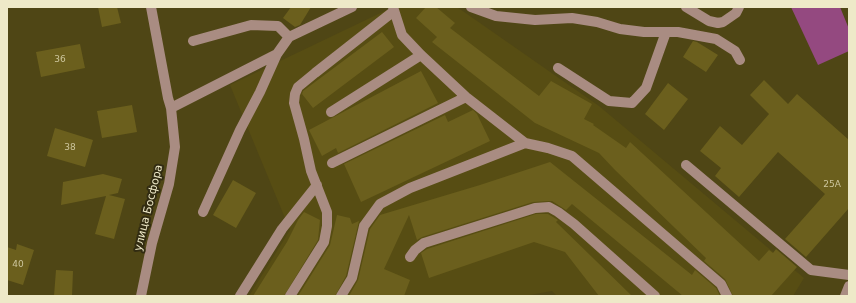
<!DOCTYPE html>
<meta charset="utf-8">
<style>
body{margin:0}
#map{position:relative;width:856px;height:303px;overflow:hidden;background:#4f4615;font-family:"DejaVu Sans",sans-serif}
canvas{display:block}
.frame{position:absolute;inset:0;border:8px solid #eee9c8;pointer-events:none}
</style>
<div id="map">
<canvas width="856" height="303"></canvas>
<div class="frame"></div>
</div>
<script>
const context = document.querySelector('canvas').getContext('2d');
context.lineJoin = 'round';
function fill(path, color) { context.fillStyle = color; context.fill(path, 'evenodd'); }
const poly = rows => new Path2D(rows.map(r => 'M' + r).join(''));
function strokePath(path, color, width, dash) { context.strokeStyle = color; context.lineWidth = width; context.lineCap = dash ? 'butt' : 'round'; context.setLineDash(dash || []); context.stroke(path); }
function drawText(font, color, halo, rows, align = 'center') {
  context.font = font + ' "DejaVu Sans",sans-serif'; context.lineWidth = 4; context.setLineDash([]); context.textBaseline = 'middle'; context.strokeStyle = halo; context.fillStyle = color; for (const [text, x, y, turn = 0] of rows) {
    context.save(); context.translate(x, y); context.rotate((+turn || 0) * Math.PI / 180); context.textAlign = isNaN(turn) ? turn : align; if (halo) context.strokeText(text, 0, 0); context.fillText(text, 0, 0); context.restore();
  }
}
const built = poly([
 [393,7,457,7,599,106,804,278,793,296,557,296,552,291,524,296,249,296,290,230,230,85]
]);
const green = poly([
 [791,7,840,7,849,29,849,51,818,65]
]);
const building = poly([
 [98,7,117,7,121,23,102,27],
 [291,7,311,7,300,25,295,27,283,18],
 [426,7,436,7,455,23,450,28,539,96,551,81,592,104,584,119,594,124,593,125,626,148,630,142,759,261,769,250,773,253,776,249,797,267,771,296,733,296,725,279,704,261,706,258,615,170,599,153,535,123,432,42,437,37,416,18],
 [382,32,394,47,313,108,302,94,303,91],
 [693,41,697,42,718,55,706,72,683,57],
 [80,44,85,68,41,77,36,52],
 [421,71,438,103,338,153,336,148,322,156,309,130],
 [764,80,788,104,797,94,849,140,849,208,806,257,785,239,825,194,778,152,739,197,715,176,721,168,700,151,720,126,742,145,769,114,750,95],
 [668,83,688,99,664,130,645,114],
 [132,105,137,132,102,138,97,111],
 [473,110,477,114,490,141,361,202,344,164,445,115,448,122],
 [55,128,93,140,85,167,47,156],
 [550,162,692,275,695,270,716,288,720,296,683,296,572,204,566,210,552,201,549,201,533,202,422,237,417,240,409,215,384,269,410,280,404,296,349,296,358,280,370,229,380,215,480,185],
 [103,174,122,179,118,193,109,195,125,199,114,239,95,234,106,196,61,205,63,182],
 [233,180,256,193,236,228,213,215],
 [304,212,320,220,318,240,284,296,253,296,287,242,298,220],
 [536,214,548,214,558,220,556,222,632,296,599,296,565,252,534,242,429,278,421,253,427,249],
 [337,215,350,218,352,224,359,221,346,276,335,296,298,296,330,245],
 [17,244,34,250,23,285,7,280,7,247,16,250],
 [56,270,73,271,72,296,54,296]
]);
const minor = poly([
 [471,7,496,16,535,20,572,18,597,22,620,29,644,32,678,32,716,39,735,51,740,60],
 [686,7,709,21,718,23,723,22,736,13,739,7],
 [193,41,251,25,278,26,289,37],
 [558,68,609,101,632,103,646,88,666,32],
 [171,108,277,54,289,37,352,7],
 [331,112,421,55],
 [525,143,548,148,572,156,721,284,727,296],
 [332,163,466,97],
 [686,165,811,270,849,275],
 [203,212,240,130,260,92,277,54],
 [410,257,415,250,424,243,535,208,549,207,558,212,574,224,655,296],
 [141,296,152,243,169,184,175,147,171,108,168,98,151,7],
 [240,296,282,229,317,185],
 [290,296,324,242,327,226,327,212,311,171,304,139,294,103,295,94,298,87,315,73,394,11],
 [341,296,352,278,364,226,380,204,410,188,525,143,466,97,421,55,402,35,393,7],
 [845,296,849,286]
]);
const numberNames = [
 ["36",60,60],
 ["38",70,148],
 ["25А",832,185],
 ["40",18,265]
];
const streetNames = [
 ["улица Босфора",149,208,-76]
];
fill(built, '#574d13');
fill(green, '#944980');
fill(building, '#6b5f1d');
strokePath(minor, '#a98c82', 10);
drawText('9px', '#cdc69d', null, numberNames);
drawText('11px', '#eee9c8', '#322c12', streetNames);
</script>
